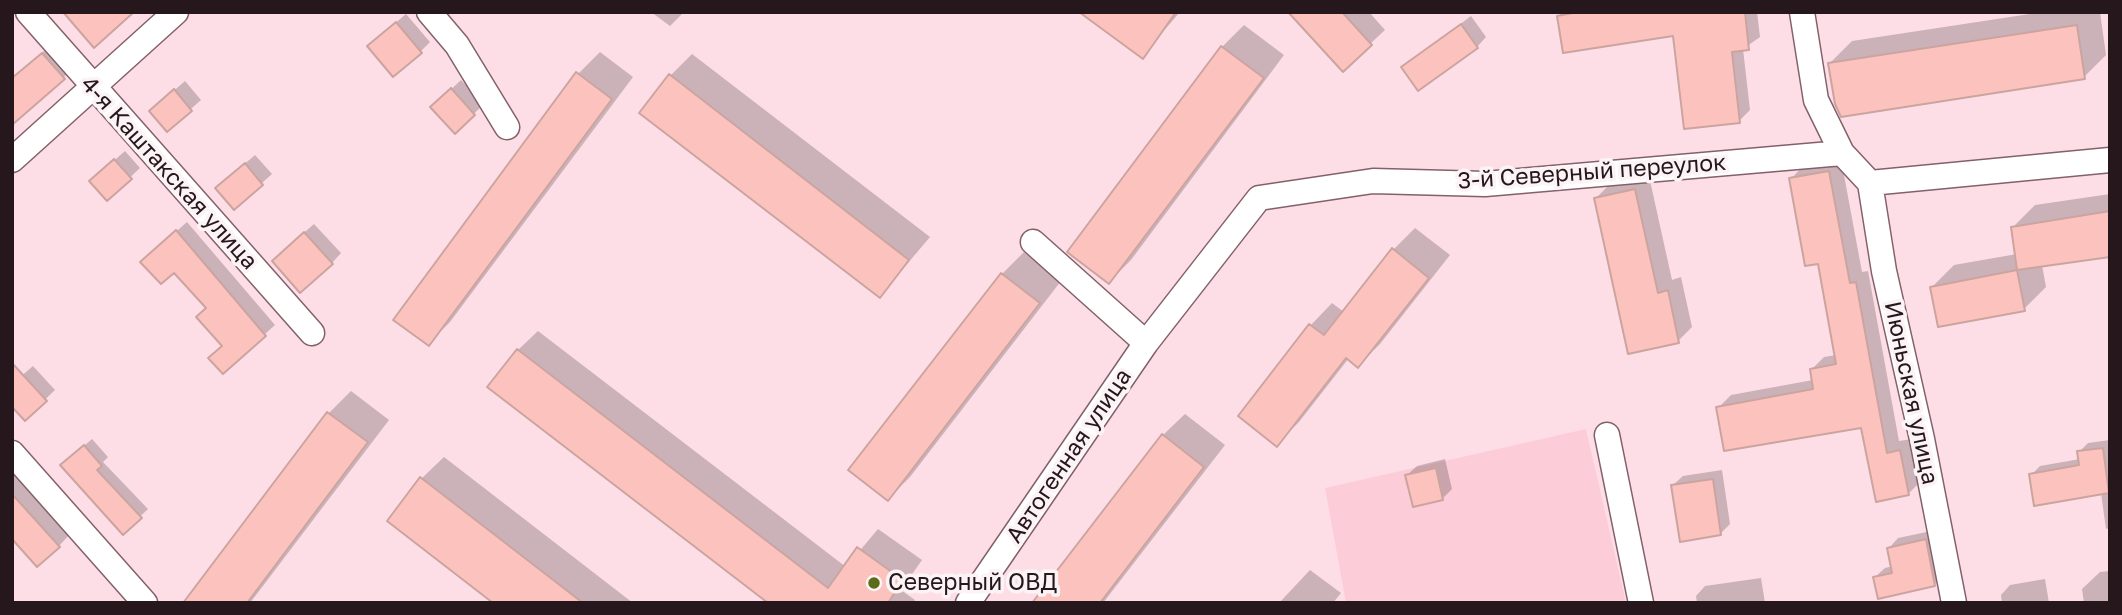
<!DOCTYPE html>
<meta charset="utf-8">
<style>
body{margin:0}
#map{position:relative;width:2122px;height:615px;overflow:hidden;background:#fedee6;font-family:"Golos Text",sans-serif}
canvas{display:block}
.frame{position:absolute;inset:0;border:14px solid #25171b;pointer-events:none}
</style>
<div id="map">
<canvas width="2122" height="615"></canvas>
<div class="frame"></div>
</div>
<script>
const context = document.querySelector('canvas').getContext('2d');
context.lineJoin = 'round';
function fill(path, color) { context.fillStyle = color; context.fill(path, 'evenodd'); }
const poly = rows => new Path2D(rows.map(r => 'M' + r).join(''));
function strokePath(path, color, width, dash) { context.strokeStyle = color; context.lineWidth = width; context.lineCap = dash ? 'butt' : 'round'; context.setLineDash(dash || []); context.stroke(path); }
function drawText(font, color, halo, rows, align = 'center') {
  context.font = font + ' "Golos Text",sans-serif'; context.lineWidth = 7; context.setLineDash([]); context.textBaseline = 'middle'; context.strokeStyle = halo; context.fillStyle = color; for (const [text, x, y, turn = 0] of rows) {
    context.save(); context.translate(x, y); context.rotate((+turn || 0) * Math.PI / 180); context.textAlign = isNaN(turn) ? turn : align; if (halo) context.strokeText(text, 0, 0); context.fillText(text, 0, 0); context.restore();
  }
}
const built = poly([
 [1586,429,1626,603,1346,603,1325,488]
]);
const shadow = poly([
 [651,12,684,12,670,26],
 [1082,12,1180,12,1142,56],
 [1291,12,1369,12,1385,30,1343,69],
 [1563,12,1757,12,1760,37,1743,49,1750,110,1739,121,1675,34,1559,16],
 [2043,12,2100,12,2106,55,2084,77,1830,63,1852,41],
 [406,14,430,42,421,51,379,37],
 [1471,16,1486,37,1477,47,1403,67],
 [1244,25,1284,55,1131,260,1109,282,1222,47],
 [52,44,73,68,63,78,12,79],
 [600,52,633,77,450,322,428,344,578,74],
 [692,54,930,237,880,296,670,76],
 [461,80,484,104,455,132,442,98],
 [185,81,201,100,167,130,161,102],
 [125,151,140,168,107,199,101,172],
 [255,155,272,174,234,208,227,179],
 [1841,159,1862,272,1868,271,1899,441,1912,439,1921,481,1908,494,1862,426,1718,408,1731,395,1813,380,1812,369,1824,357,1836,355,1819,262,1791,179,1803,166],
 [1649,176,1672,280,1681,277,1692,327,1678,341,1595,199,1609,185],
 [2110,194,2110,255,2042,265,2046,287,2024,309,1932,287,1954,265,2017,254,2013,227,2035,205],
 [187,222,275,325,223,372,224,345,208,308,174,270,152,253],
 [314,224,341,253,332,263,283,251],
 [1415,228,1450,255,1380,344,1358,366,1349,358,1299,422,1277,444,1311,325,1332,303,1344,312,1393,250],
 [1024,252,1061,281,910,477,888,499,1002,274],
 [538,331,846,567,878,529,922,560,901,590,915,600,913,603,771,603,518,350],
 [33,366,55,390,25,419,12,384],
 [351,391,389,420,250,603,185,603,329,413],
 [1185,414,1225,445,1103,603,1034,603,1163,435],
 [92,439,108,457,103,462,148,509,123,533,70,458],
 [2110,440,2110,528,2106,529,2101,493,2031,475,2040,466,2080,459,2079,452,2088,443],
 [12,451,71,533,59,546,12,536],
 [444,457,633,603,496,603,422,478],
 [1445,459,1452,489,1442,499,1407,475,1417,466],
 [1722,470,1730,524,1721,533,1673,485,1683,476],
 [1936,530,1944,574,1935,584,1875,577,1885,568,1893,566,1889,548,1898,538],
 [1310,570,1341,593,1333,603,1279,603],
 [2110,571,2110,603,2084,603,2082,589,2100,572],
 [1761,578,1765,603,1697,603,1696,596,1705,586],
 [2045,579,2049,603,2002,603,2001,595,2010,585]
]);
const building = poly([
 [63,12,134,12,94,48,63,12],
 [1079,12,1176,12,1143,59,1079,12],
 [1288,12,1342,12,1372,45,1343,72,1288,12],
 [1578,12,1745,12,1749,50,1732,52,1740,123,1684,129,1673,36,1563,53,1557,16,1578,12],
 [396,22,422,53,393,77,367,46,396,22],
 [1461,24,1478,48,1418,91,1401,67,1461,24],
 [2077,25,2085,79,1841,117,1835,104,1828,63,2077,25],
 [1221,46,1264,78,1109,284,1067,252,1221,46],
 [42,53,65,79,12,125,12,78,42,53],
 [576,72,612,99,429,346,393,320,576,72],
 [669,74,909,260,880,298,639,113,669,74],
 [451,88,475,115,455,134,430,107,451,88],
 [174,89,192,111,167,132,149,111,174,89],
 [114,159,132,179,107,201,89,181,114,159],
 [245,163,263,185,234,210,215,188,245,163],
 [1829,171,1850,283,1856,282,1887,453,1900,450,1909,495,1876,502,1861,428,1724,451,1716,407,1813,389,1810,369,1836,364,1818,264,1805,266,1789,178,1829,171],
 [1635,189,1658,293,1668,290,1679,343,1628,354,1594,198,1635,189],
 [2110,211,2110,257,2017,270,2011,227,2110,211],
 [176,230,266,336,223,374,208,358,222,346,196,317,206,308,174,273,161,284,140,262,176,230],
 [304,232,333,264,300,293,272,261,304,232],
 [1392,248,1429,278,1358,368,1346,358,1277,447,1238,416,1309,324,1324,335,1392,248],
 [2017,270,2025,311,1938,327,1930,287,2017,270],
 [1001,273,1040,303,888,501,848,470,1001,273],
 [517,349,828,588,857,547,903,580,888,603,768,603,487,387,517,349],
 [12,363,47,401,25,421,12,407,12,363],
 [327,412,368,442,247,603,183,603,327,412],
 [1162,434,1204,467,1100,603,1032,603,1162,434],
 [84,445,102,466,97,470,142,518,123,535,60,465,84,445],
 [2103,448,2109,493,2034,506,2029,474,2079,465,2077,451,2103,448],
 [1436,468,1443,500,1413,507,1405,475,1436,468],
 [420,477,583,603,493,603,387,521,420,477],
 [1713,479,1721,535,1680,542,1671,485,1713,479],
 [12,494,60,547,37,567,12,539,12,494],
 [1926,539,1935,586,1878,599,1873,577,1892,573,1887,548,1926,539]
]);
const minor = poly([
 [28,12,312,333],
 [429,12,457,45,507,127],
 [1802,12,1816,100,1842,153,1870,183,1884,271,1922,439,1954,603],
 [12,160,176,12],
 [1870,183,2110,160],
 [1033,242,1146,343],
 [1607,435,1641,603],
 [12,453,145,603],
 [968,603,1146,343,1259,198,1373,181,1485,184,1842,153]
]);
const markers = [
 [874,583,7,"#5b6c18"]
];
const streetNames = [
 ["3-й Северный переулок",1592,172,-4],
 ["4-я Каштакская улица",169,173,48],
 ["Июньская улица",1911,393,78],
 ["Автогенная улица",1069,456,-56]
];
const poiNames = [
 ["Северный ОВД",888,583]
];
fill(built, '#fccdd9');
fill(shadow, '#0003');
fill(building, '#fcc3be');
strokePath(building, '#cba4a0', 2);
strokePath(minor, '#83616a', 27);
strokePath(minor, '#fff', 24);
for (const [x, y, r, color] of markers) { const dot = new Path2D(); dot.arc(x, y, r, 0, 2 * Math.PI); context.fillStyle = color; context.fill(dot); strokePath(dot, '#fbf3f5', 2.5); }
drawText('23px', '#25171b', '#fbf3f5', streetNames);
drawText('23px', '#25171b', '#fbf3f5', poiNames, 'left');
</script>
